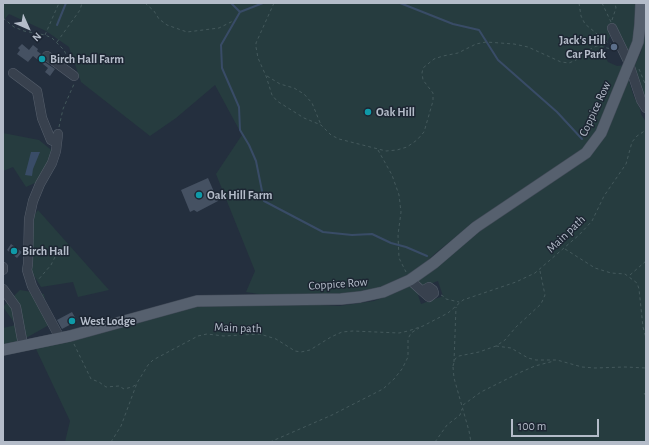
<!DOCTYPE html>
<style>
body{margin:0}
#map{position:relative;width:649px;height:445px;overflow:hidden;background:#242f3e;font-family:"Alegreya Sans",sans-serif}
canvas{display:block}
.frame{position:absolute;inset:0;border:4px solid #b4bcc9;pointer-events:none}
.north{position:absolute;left:8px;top:8px;width:40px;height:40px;-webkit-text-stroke:3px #1d2633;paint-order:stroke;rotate:135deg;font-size:11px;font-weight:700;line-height:16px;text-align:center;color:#b4bcc9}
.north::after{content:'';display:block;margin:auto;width:14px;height:18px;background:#b4bcc9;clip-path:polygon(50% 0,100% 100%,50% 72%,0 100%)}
.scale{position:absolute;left:511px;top:419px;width:88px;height:18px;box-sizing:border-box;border:2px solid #b4bcc9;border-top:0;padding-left:5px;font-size:12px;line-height:14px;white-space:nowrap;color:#b4bcc9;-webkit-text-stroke:3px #1d2633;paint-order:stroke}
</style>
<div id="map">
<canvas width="649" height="445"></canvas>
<div class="frame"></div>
<div class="north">N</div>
<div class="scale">100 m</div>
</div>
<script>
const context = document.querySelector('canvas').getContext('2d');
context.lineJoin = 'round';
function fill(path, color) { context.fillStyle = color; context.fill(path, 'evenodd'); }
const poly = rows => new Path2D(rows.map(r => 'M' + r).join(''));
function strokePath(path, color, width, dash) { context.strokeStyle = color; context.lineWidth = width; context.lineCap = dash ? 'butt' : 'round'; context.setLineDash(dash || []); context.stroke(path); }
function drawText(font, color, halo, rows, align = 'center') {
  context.font = font + ' "Alegreya Sans",sans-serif'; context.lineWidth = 3; context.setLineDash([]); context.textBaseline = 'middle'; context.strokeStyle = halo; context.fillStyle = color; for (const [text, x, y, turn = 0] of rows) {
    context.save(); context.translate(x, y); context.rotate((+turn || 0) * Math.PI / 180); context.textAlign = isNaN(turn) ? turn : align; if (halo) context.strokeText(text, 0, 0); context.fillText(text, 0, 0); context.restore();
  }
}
const green = poly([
 [3,3,636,3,637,28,629,59,613,31,602,51,608,62,617,66,625,65,593,139,581,152,471,225,438,251,417,270,388,286,370,292,335,296,271,296,246,292,255,271,216,174,242,135,215,85,176,118,150,136,81,82,69,47,46,31,9,14,3,21],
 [646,3,646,103,634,71,629,82,634,97,640,109,641,114,646,122,646,442,65,442,70,421,36,349,187,308,219,304,282,303,339,306,374,301,397,292,423,276,485,227,598,146,641,52,645,33,645,11],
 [438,281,443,296,421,304,416,289],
 [3,133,39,140,55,153,46,178,26,187,13,167,3,171],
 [38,210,109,290,78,297,73,282,41,287,28,266,32,218],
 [20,290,44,294,49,325,3,351,3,328,16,325,3,307]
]);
const water = poly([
 [31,152,40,152,33,169,32,176,25,175]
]);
const stream = poly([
 [231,3,240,12,263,3],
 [400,3,453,24,479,30,498,60,557,112,582,139],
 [240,12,221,45,222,68,239,107,240,130,249,145,256,161,264,201,323,232,352,235,372,234,391,243,406,247,427,256],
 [57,25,66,3]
]);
const building = poly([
 [22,44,29,50,33,45,38,49,37,51,41,54,43,61,55,69,50,76,45,72,48,68,33,56,28,62,17,54,20,50,18,48],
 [208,178,218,201,197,212,194,210,190,212,181,190],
 [11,244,22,252,17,258,7,250],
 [72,312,77,321,62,329,57,320]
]);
const path = poly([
 [145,3,154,11,159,19,167,25,187,32,219,28,233,21],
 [274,3,256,43,256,47,258,58,266,76,272,95,277,101,304,118,321,125,331,135,339,139,386,151,397,150,407,147,417,140,424,132,433,101,433,93,423,80,422,73,423,68,434,59,443,56,458,53,476,44,486,42,514,44,528,47,561,62,569,63,576,60,592,48,597,46,612,49],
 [579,3,581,16,585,24,607,42,611,44],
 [602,3,611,22],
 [3,18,14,27,24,31,45,35,52,38,64,50,70,63],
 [612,20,616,8,615,3],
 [45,35,59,3],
 [57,42,80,10,82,3],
 [639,69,646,86],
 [267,76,280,84,294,88,304,94,312,103,321,125],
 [59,127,63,109,74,84],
 [378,150,392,175,399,195,401,212,398,235,399,258,406,272],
 [565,249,595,268,611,273,625,274,637,283,639,289,643,327,646,338],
 [35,255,38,253,56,255,51,265,38,280],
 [630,275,646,261],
 [441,295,443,296,446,299,459,302],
 [74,344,91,379,99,382,106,387,119,386,124,389,132,387,137,384],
 [496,346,511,348,528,358,536,360,557,360,582,367,595,368,625,367,646,368],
 [454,362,456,307],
 [453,366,455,359,459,356,479,352,496,346,505,340,516,327,541,304,545,295,540,271],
 [453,367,454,378,469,431,471,442],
 [644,393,646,396],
 [463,405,481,392,521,372,535,366,554,361],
 [111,442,121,426,137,383,148,365,153,360,198,336,207,334,224,336,260,334,276,339,295,351,301,352,310,350,331,337,342,332,353,331,399,333,408,331,423,326,448,313,463,300,516,282,535,273,579,235,592,221,604,196,626,164,632,142,637,136,646,130],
 [270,442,332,415,383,389,394,379,402,369,408,357,408,339,411,333,419,328],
 [435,442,447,425,460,415,462,409]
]);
const minor = poly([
 [612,28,628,61,641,100,646,108],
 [47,56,74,76],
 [13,73,37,91,42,118,51,140,57,143],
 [58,134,56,151,52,163,40,184,33,201,29,219,28,264,27,270,32,286,60,338],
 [3,267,3,270],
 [410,280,422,291,429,287,433,290,434,293,429,297,422,291],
 [3,289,16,307,23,345]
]);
const major = poly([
 [3,350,70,336,197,301,341,299,360,297,383,292,410,280,434,263,476,227,586,153,601,133,638,42,640,25,641,3]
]);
const markers = [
 [614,47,4,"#5c6f8a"],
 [42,59,4,"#0f9aa8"],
 [368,112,4,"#0f9aa8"],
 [199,195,4,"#0f9aa8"],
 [14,251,4,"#0f9aa8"],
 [72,321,4,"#0f9aa8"]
];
const poiNames = [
 ["Jack's Hill",606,40,"right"],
 ["Car Park",606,54,"right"],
 ["Birch Hall Farm",50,59],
 ["Oak Hill",376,112],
 ["Oak Hill Farm",207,195],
 ["Birch Hall",22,251],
 ["West Lodge",80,321]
];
const streetNames = [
 ["Coppice Row",595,109,-65],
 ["Main path",566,234,-44],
 ["Coppice Row",338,284,-4],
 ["Main path",238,328,2]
];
fill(green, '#263c3f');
fill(water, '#394c67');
strokePath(stream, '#394c67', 2);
fill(building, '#455162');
strokePath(minor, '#565f6c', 10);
strokePath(major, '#414a57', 12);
strokePath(path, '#44595c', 1, [3, 3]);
strokePath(minor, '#38414e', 9);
strokePath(major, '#56606e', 11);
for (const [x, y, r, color] of markers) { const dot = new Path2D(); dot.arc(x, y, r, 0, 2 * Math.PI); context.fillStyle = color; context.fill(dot); strokePath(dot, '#1d2633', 1.5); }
drawText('bold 12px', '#b4bcc9', '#1d2633', poiNames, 'left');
drawText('12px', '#b4bcc9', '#1d2633', streetNames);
</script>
